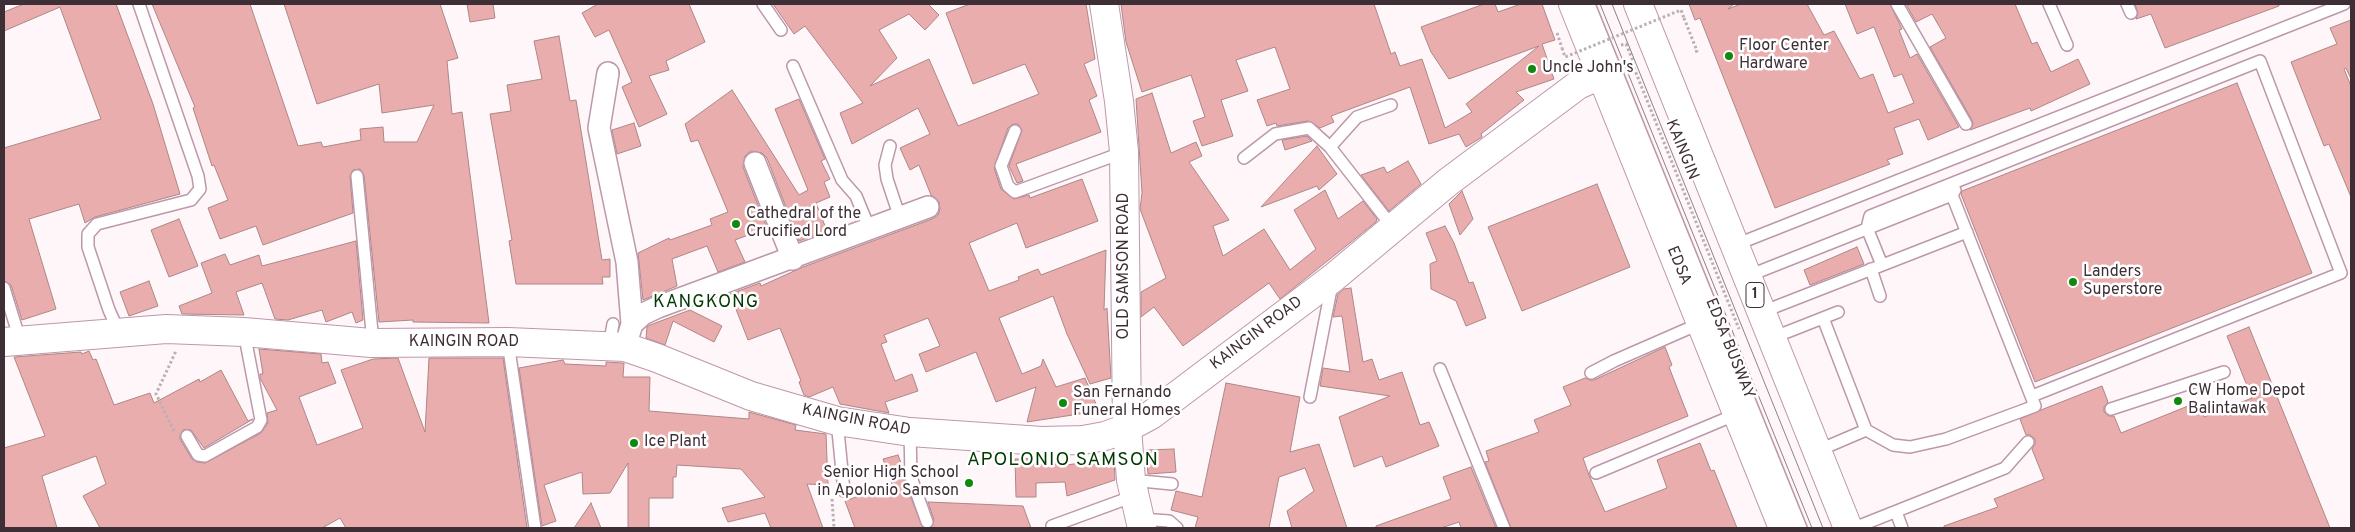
<!DOCTYPE html>
<style>
body{margin:0}
#map{position:relative;width:2355px;height:532px;overflow:hidden;background:#fef6f9;font-family:Overpass,sans-serif}
canvas{display:block}
.frame{position:absolute;inset:0;border:5px solid #3e2f36;pointer-events:none}
</style>
<div id="map">
<canvas width="2355" height="532"></canvas>
<div class="frame"></div>
</div>
<script>
const context = document.querySelector('canvas').getContext('2d');
context.lineJoin = 'round';
function fill(path, color) { context.fillStyle = color; context.fill(path, 'evenodd'); }
const poly = rows => new Path2D(rows.map(r => 'M' + r).join(''));
function strokePath(path, color, width, dash) { context.strokeStyle = color; context.lineWidth = width; context.lineCap = dash ? 'butt' : 'round'; context.setLineDash(dash || []); context.stroke(path); }
function drawText(font, color, halo, rows, align = 'center') {
  context.font = font + ' Overpass,sans-serif'; context.lineWidth = 5; context.setLineDash([]); context.textBaseline = 'middle'; context.strokeStyle = halo; context.fillStyle = color; for (const [text, x, y, turn = 0] of rows) {
    context.save(); context.translate(x, y); context.rotate((+turn || 0) * Math.PI / 180); context.textAlign = isNaN(turn) ? turn : align; if (halo) context.strokeText(text, 0, 0); context.fillText(text, 0, 0); context.restore();
  }
}
const building = poly([
 [24,4,116,4,153,104,180,194,95,217,85,223,79,204,29,219,56,309,22,320,11,285,4,281,4,148,101,119,60,7,4,31,4,12,24,4],
 [152,4,250,4,298,146,321,142,323,147,361,140,360,129,383,127,384,142,417,142,434,105,382,113,379,84,317,104,284,4,440,4,458,58,447,61,452,114,462,112,489,323,413,322,413,320,379,322,364,175,360,169,353,170,350,176,353,213,263,245,256,226,220,239,208,208,228,200,214,165,212,166,193,108,195,107,152,4],
 [467,4,493,4,495,18,470,22,467,4],
 [598,4,689,4,705,42,666,61,669,70,649,76,667,114,639,127,622,87,632,82,609,30,595,37,582,13,598,4],
 [773,4,928,4,939,15,925,30,909,14,879,30,897,58,870,86,929,59,958,126,1039,94,1025,64,973,84,946,13,970,4,1086,4,1095,59,1084,64,1097,96,1089,100,1101,132,1016,164,1023,181,1017,183,1009,166,1022,130,1018,124,1013,124,1008,128,994,168,1001,189,1014,199,1029,195,1030,198,1082,179,1098,221,1026,248,1017,223,969,243,989,291,1019,280,1018,277,1038,269,1041,275,1106,250,1104,310,1107,308,1111,378,1090,384,1067,334,1053,296,999,318,1022,374,1041,366,1043,359,1056,387,1085,378,1099,411,1027,422,1036,387,996,402,976,352,926,372,919,354,940,346,928,318,884,335,887,342,881,344,895,381,912,374,918,391,885,402,889,413,840,404,833,387,809,397,804,395,799,382,801,381,780,328,748,340,730,294,760,283,761,286,803,267,932,219,938,215,940,209,939,202,931,195,919,165,910,170,900,148,930,134,918,108,852,144,840,113,863,103,805,26,794,34,773,4],
 [1121,4,1374,4,1391,54,1395,52,1400,66,1422,59,1445,128,1472,112,1466,104,1539,46,1449,79,1431,52,1421,27,1484,4,1495,4,1498,12,1521,4,1542,4,1555,40,1542,44,1554,79,1516,92,1524,100,1481,134,1482,137,1466,147,1459,134,1429,144,1410,87,1331,116,1334,122,1320,128,1308,121,1277,126,1276,123,1267,126,1257,100,1290,89,1275,47,1236,60,1248,91,1221,100,1233,136,1202,146,1193,121,1205,117,1191,75,1142,92,1126,42,1121,4],
 [1689,4,1734,4,1728,9,1741,4,1807,4,1824,35,1834,31,1860,79,1873,74,1888,113,1914,103,1902,74,1894,77,1874,27,1857,34,1845,4,1890,4,1902,29,1899,30,1910,58,1917,54,1959,127,1928,140,1919,119,1894,128,1903,154,1887,160,1890,164,1775,208,1700,18,1695,20,1689,4],
 [1906,4,2015,4,2032,44,2037,42,2051,72,2078,59,2090,84,2031,111,2030,108,1970,130,1973,124,1972,120,1930,47,1946,38,1932,14,1916,22,1906,4],
 [2135,4,2279,4,2279,6,2165,48,2151,14,2136,19,2138,13,2135,4],
 [2351,20,2351,79,2346,68,2344,69,2351,86,2351,197,2329,144,2324,146,2291,62,2337,44,2330,28,2351,20],
 [559,36,570,101,576,100,602,260,610,259,610,277,602,277,603,284,516,284,509,241,512,240,490,114,511,111,507,85,542,79,534,41,559,36],
 [2237,83,2312,273,2035,382,1961,194,1962,191,2237,83],
 [732,90,799,195,808,190,775,109,799,99,825,159,821,161,830,179,824,182,830,197,816,203,827,231,799,241,767,158,762,153,751,151,745,156,743,167,767,228,735,240,745,262,718,272,707,246,672,259,677,286,643,300,638,253,669,238,670,240,712,225,710,219,728,212,698,140,691,142,685,124,732,90],
 [1152,93,1171,153,1196,142,1202,156,1189,162,1229,220,1213,226,1223,256,1264,229,1290,270,1316,249,1294,210,1325,190,1338,219,1363,201,1377,219,1376,222,1280,299,1269,283,1183,346,1154,307,1141,317,1141,292,1166,278,1140,209,1142,193,1136,99,1152,93],
 [634,123,641,146,617,154,612,130,634,123],
 [1307,136,1312,141,1285,150,1282,140,1307,136],
 [1317,146,1337,174,1319,190,1317,186,1261,207,1317,146],
 [1408,161,1421,184,1389,211,1361,175,1384,167,1387,173,1408,161],
 [1597,184,1630,267,1522,311,1488,227,1597,184],
 [1462,191,1473,219,1460,235,1449,204,1462,191],
 [179,219,198,266,169,277,151,230,179,219],
 [1445,226,1454,243,1469,283,1473,282,1486,318,1466,326,1456,301,1431,289,1430,264,1437,261,1426,233,1445,226],
 [356,241,363,320,356,323,352,312,326,322,322,310,288,320,275,319,262,283,236,292,244,315,182,314,179,306,212,293,201,263,225,254,230,265,259,255,262,266,356,241],
 [1857,247,1864,264,1810,285,1804,270,1857,247],
 [149,281,158,306,129,316,120,292,149,281],
 [1351,288,1363,362,1372,359,1379,380,1402,372,1420,425,1429,422,1439,446,1386,467,1382,456,1354,467,1339,417,1390,396,1320,386,1323,368,1350,372,1342,316,1333,317,1338,294,1344,289,1351,288],
 [690,310,722,326,714,342,673,321,665,345,646,338,647,327,650,325,690,310],
 [2249,327,2330,528,1944,528,1944,526,1998,507,1994,499,2044,479,2032,449,2035,444,2035,439,2030,435,2026,435,2020,419,2041,410,2102,386,2108,402,2104,407,2104,412,2109,416,2114,416,2121,433,2198,402,2204,417,2252,398,2227,336,2249,327],
 [1665,347,1672,365,1669,367,1688,416,1583,458,1589,475,1605,512,1667,488,1657,460,1700,443,1711,471,1714,470,1737,528,1511,528,1485,462,1489,461,1486,451,1539,432,1534,420,1571,405,1563,387,1585,378,1590,380,1594,380,1665,347],
 [259,349,321,354,322,363,328,362,336,383,299,397,317,445,363,428,341,370,373,359,398,358,425,432,429,358,503,358,527,528,346,528,340,518,322,528,100,528,83,496,106,484,96,456,42,476,57,528,4,528,4,448,45,436,14,357,81,352,82,354,89,351,93,360,96,359,114,405,150,393,154,403,199,379,200,382,221,370,248,421,253,419,204,448,191,430,183,430,180,436,180,439,192,459,197,462,205,463,261,433,268,423,267,413,277,410,260,378,260,374,263,374,259,349],
 [563,360,565,364,606,366,606,362,622,363,624,363,623,377,650,377,649,411,749,419,749,412,796,425,795,430,826,434,828,485,807,484,823,528,771,528,765,513,728,522,722,508,765,497,741,469,677,465,676,477,673,477,673,498,649,498,649,528,628,528,628,463,610,493,583,494,582,472,544,485,556,521,542,526,519,368,563,360],
 [1226,383,1300,397,1290,452,1319,444,1347,528,1292,528,1287,511,1314,491,1305,468,1279,477,1269,528,1195,528,1198,517,1171,510,1176,491,1202,497,1226,383],
 [1174,449,1176,472,1148,474,1146,450,1174,449],
 [898,455,903,468,904,480,923,528,855,528,845,501,892,484,883,459,898,455],
 [1060,458,1060,466,1114,458,1115,480,1067,496,1065,482,1036,483,1036,497,1016,497,1015,459,1060,458],
 [1471,467,1496,528,1461,528,1459,522,1441,528,1376,528,1376,526,1451,499,1443,477,1471,467],
 [928,502,1023,506,1031,528,931,528,934,520,928,502],
 [591,503,601,528,574,528,591,503]
]);
const path = poly([
 [1684,18,1697,51,1695,52],
 [1557,33,1562,48],
 [1621,45,1626,44,1634,63],
 [1632,63,1739,329],
 [174,431,156,394,176,351],
 [832,499,834,528]
]);
const lane = poly([
 [763,4,781,30],
 [1589,4,1801,528],
 [1897,4,1966,124],
 [2049,4,2067,45],
 [2127,4,2131,13],
 [793,66,842,180,856,196,870,230],
 [1015,131,1001,166,1008,186,1015,192,1124,152],
 [890,146,885,165,887,179,900,218],
 [1330,147,1357,117,1391,105],
 [1244,158,1275,134,1309,128,1330,147,1394,229],
 [357,176,372,332,371,343],
 [1735,245,2344,4],
 [1882,265,1867,228,1870,216,2260,61,2341,273,2032,396],
 [1871,269,1880,296],
 [1748,276,1952,195,1955,190],
 [4,288,20,340],
 [1762,312,1967,232],
 [1823,318,1866,430,1893,445,1910,447,1946,439,2035,406,1952,195],
 [119,332,109,310,88,247,88,234,97,224,191,200,200,189,198,176,139,4],
 [1772,338,1838,312],
 [508,342,535,528],
 [609,346,613,324],
 [1440,369,1504,528],
 [1591,373,1614,361,1701,323],
 [1310,397,1332,284],
 [2111,409,2224,372],
 [837,421,844,491],
 [910,432,911,477,927,522],
 [187,436,198,455,205,456,257,427,261,420,244,332],
 [1817,451,1866,430],
 [1596,473,1737,414],
 [1131,480,1172,484],
 [1896,512,1902,528],
 [1140,519,1169,521,1177,528],
 [1052,526,1134,496],
 [1854,528,2005,468,2028,442]
]);
const street = poly([
 [608,73,599,128,627,262,632,324],
 [755,163,793,259],
 [625,347,632,324,643,314,658,307,928,207]
]);
const secondary = poly([
 [1104,4,1119,101,1124,152,1127,428,1131,480,1142,528],
 [4,342,166,329,244,332,371,343,508,342,625,347,657,358,751,396,837,421,910,432,1042,441,1083,440,1105,436,1127,428,1151,415,1333,278,1448,182,1578,85,1601,75]
]);
const highway = poly([
 [1573,4,1783,528],
 [1638,4,1848,528]
]);
const tram = poly([
 [1600,4,1812,528],
 [1612,4,1823,528]
]);
const pathBridge = poly([
 [1562,48,1565,57,1681,10,1684,18]
]);
const markers = [
 [1729,56,5,"#0f890e"],
 [1532,69,5,"#0f890e"],
 [736,224,5,"#0f890e"],
 [2073,282,5,"#0f890e"],
 [2178,401,5,"#0f890e"],
 [1063,403,5,"#0f890e"],
 [634,443,5,"#0f890e"],
 [969,483,5,"#0f890e"]
];
const shields = [
 [1755,295,18]
];
const shieldNames = [
 ["1",1755,295]
];
const poiNames = [
 ["Floor Center",1739,47],
 ["Hardware",1739,65],
 ["Uncle John's",1542,69],
 ["Cathedral of the",746,215],
 ["Crucified Lord",746,233],
 ["Landers",2083,273],
 ["Superstore",2083,291],
 ["CW Home Depot",2188,392],
 ["Balintawak",2188,410],
 ["San Fernando",1073,394],
 ["Funeral Homes",1073,412],
 ["Ice Plant",644,443],
 ["Senior High School",959,474,"right"],
 ["in Apolonio Samson",959,492,"right"]
];
const streetNames = [
 ["KAINGIN",1681,150,68],
 ["OLD SAMSON ROAD",1125,266,-90],
 ["EDSA",1678,266,68],
 ["KAINGIN ROAD",1257,334,-37],
 ["KAINGIN ROAD",464,343],
 ["EDSA BUSWAY",1729,349,68],
 ["KAINGIN ROAD",856,421,11]
];
const neighbourhoodNames = [
 ["KANGKONG",706,303]
];
const quarterNames = [
 ["APOLONIO SAMSON",1063,461]
];
fill(building, '#e9adad');
strokePath(building, '#ae8686', 1);
strokePath(lane, '#bd98aa', 14);
strokePath(street, '#bd98aa', 24);
strokePath(secondary, '#bd98aa', 30);
strokePath(highway, '#bd98aa', 30);
strokePath(path, '#bab0b4', 3, [2.5, 2.5]);
strokePath(lane, '#fff', 11);
strokePath(street, '#fff', 21);
strokePath(secondary, '#fff', 28);
strokePath(highway, '#fff', 28);
strokePath(tram, '#8e8187', 1);
strokePath(pathBridge, '#bab0b4', 3, [2.5, 2.5]);
for (const [x, y, r, color] of markers) { const dot = new Path2D(); dot.arc(x, y, r, 0, 2 * Math.PI); context.fillStyle = color; context.fill(dot); strokePath(dot, '#fff', 2); }
for (const [x, y, w] of shields) { const box = new Path2D(); box.roundRect(x - w / 2, y - 12.5, w, 25, 4); context.fillStyle = '#fff'; context.fill(box); strokePath(box, '#3e2f36', 1); }
drawText('bold 15px', '#3e2f36', null, shieldNames);
drawText('16px', '#3e2f36', '#fff', poiNames, 'left');
drawText('16px', '#3e2f36', '#fff', streetNames);
context.letterSpacing = '1px';
drawText('18px', '#013901', '#fff', neighbourhoodNames);
context.letterSpacing = '0px';
context.letterSpacing = '1px';
drawText('19px', '#013901', '#fff', quarterNames);
context.letterSpacing = '0px';
</script>
